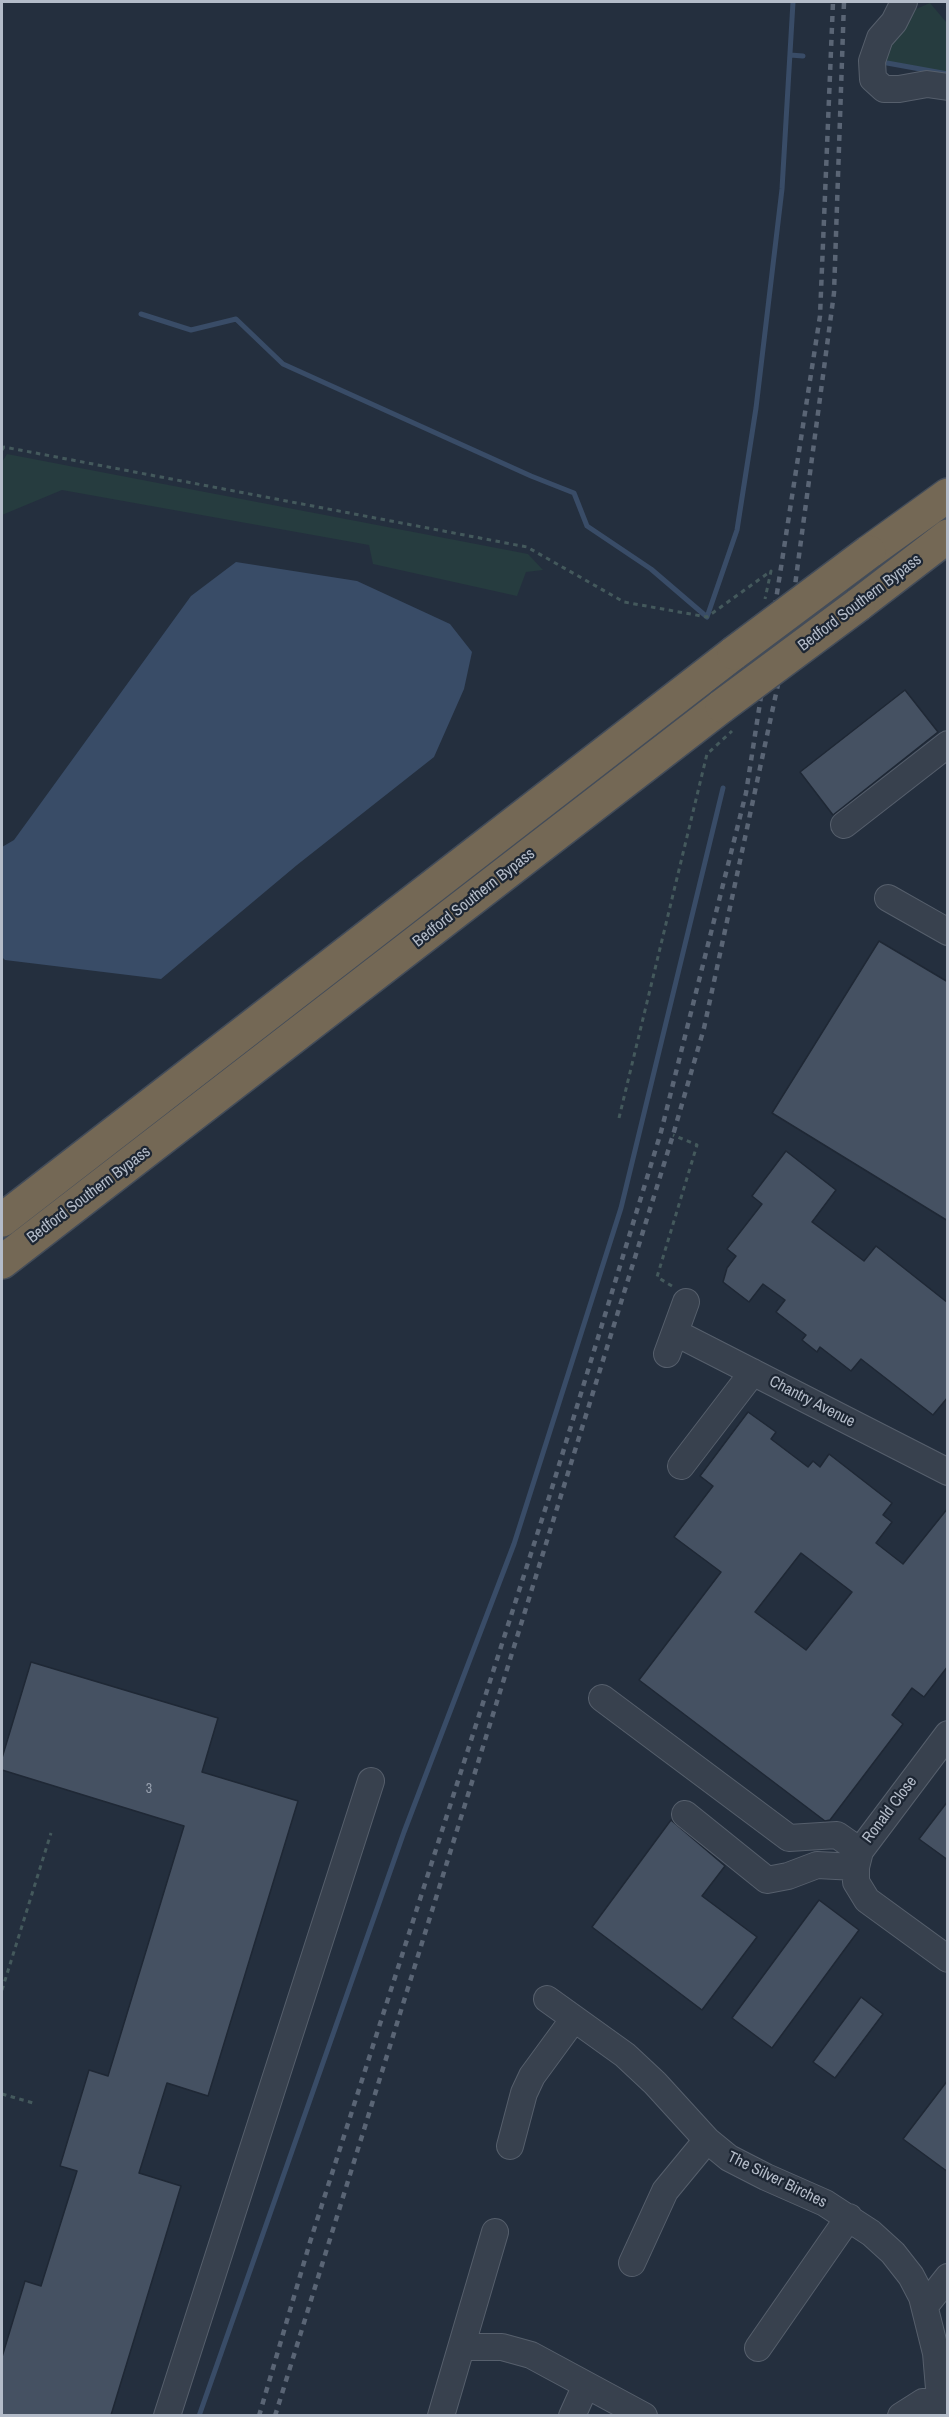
<!DOCTYPE html>
<style>
body{margin:0}
#map{position:relative;width:949px;height:2417px;overflow:hidden;background:#242f3e;font-family:"Archivo Narrow",sans-serif}
canvas{display:block}
.frame{position:absolute;inset:0;border:3px solid #b4bcc9;pointer-events:none}
</style>
<div id="map">
<canvas width="949" height="2417"></canvas>
<div class="frame"></div>
</div>
<script>
const context = document.querySelector('canvas').getContext('2d');
context.lineJoin = 'round';
function fill(path, color) { context.fillStyle = color; context.fill(path, 'evenodd'); }
const poly = rows => new Path2D(rows.map(r => 'M' + r).join(''));
function strokePath(path, color, width, dash) { context.strokeStyle = color; context.lineWidth = width; context.lineCap = dash ? 'butt' : 'round'; context.setLineDash(dash || []); context.stroke(path); }
function drawText(font, color, halo, rows, align = 'center') {
  context.font = font + ' "Archivo Narrow",sans-serif'; context.lineWidth = 4.5; context.setLineDash([]); context.textBaseline = 'middle'; context.strokeStyle = halo; context.fillStyle = color; for (const [text, x, y, turn = 0] of rows) {
    context.save(); context.translate(x, y); context.rotate((+turn || 0) * Math.PI / 180); context.textAlign = isNaN(turn) ? turn : align; if (halo) context.strokeText(text, 0, 0); context.fillText(text, 0, 0); context.restore();
  }
}
const green = poly([
 [930,3,947,23,947,72,887,63,881,49,896,37,916,9],
 [7,454,528,554,543,570,526,572,517,596,373,564,369,545,62,490,2,515,2,462]
]);
const water = poly([
 [236,562,357,581,450,624,472,652,464,689,434,757,297,865,161,979,5,960,2,957,2,847,14,840,191,596]
]);
const stream = poly([
 [790,55,803,56],
 [887,63,948,74],
 [141,314,191,330,236,319,283,364,531,476,574,493,587,526,651,569,707,617,737,530,756,408,782,189,793,2],
 [199,2416,404,1832,514,1544,621,1208,723,788]
]);
const building = poly([
 [905,690,938,732,833,815,800,772,905,690],
 [879,941,948,982,948,1221,772,1113,879,941],
 [786,1151,836,1190,812,1222,864,1261,876,1246,948,1303,948,1397,933,1415,861,1359,851,1371,820,1347,817,1352,802,1340,806,1335,776,1312,785,1300,763,1284,749,1302,723,1282,727,1268,736,1256,727,1249,762,1204,752,1196,786,1151],
 [748,1412,776,1432,771,1439,808,1467,813,1461,820,1467,829,1454,892,1503,883,1515,892,1522,876,1543,903,1564,948,1508,948,1666,924,1697,912,1688,892,1715,903,1724,830,1820,825,1821,639,1680,721,1572,674,1537,713,1486,700,1476,748,1412],
 [801,1553,852,1592,806,1650,755,1612,801,1553],
 [31,1662,218,1718,202,1772,298,1801,208,2096,167,2083,139,2173,181,2186,111,2415,2,2415,2,2357,25,2281,41,2286,77,2171,60,2166,89,2070,108,2076,184,1826,2,1770,2,1758,31,1662],
 [948,1801,948,1860,919,1839,948,1801],
 [671,1820,725,1866,702,1896,757,1937,702,2010,592,1927,671,1820],
 [819,1900,859,1930,772,2048,732,2018,819,1900],
 [861,1997,883,2014,835,2078,813,2062,861,1997],
 [948,2080,948,2172,903,2139,948,2080]
]);
const path = poly([
 [2,450,4,447,527,547,624,602,707,617,771,571,765,599],
 [619,1118,707,754,732,731],
 [672,1286,657,1277,697,1145,673,1135],
 [2,1990,51,1833],
 [2,2094,33,2103]
]);
const minor = poly([
 [904,2,894,22,880,38,872,61,873,79,884,89,899,89,927,84,948,87],
 [844,825,948,744],
 [888,898,948,932],
 [676,1333,948,1472],
 [667,1354,686,1302],
 [681,1466,753,1372],
 [602,1698,789,1838,837,1835,860,1851],
 [948,1734,860,1851,856,1867,856,1882,867,1900,948,1959],
 [685,1814,767,1880,788,1876,817,1865,856,1867],
 [547,1999,625,2055,655,2083,707,2140,729,2158,766,2177,825,2203,871,2233,893,2253,911,2276,922,2297,936,2353,940,2400],
 [510,2146,524,2093,532,2076,573,2020],
 [632,2263,665,2191,707,2140],
 [925,2306,948,2277],
 [463,2347,502,2347,531,2355,644,2416],
 [758,2348,849,2217],
 [167,2416,371,1781],
 [441,2416,495,2232],
 [572,2416,586,2385],
 [901,2416,923,2402,948,2401]
]);
const highway = poly([
 [869,552,948,495],
 [858,605,948,536],
 [2,1220,734,653],
 [2,1262,722,706]
]);
const rail = poly([
 [259,2416,310,2242,552,1488,661,1132,746,793,820,316,833,2],
 [275,2416,673,1135,704,1028,788,638,834,293,844,2]
]);
const highwayBridge = poly([
 [734,653,869,552],
 [722,706,858,605]
]);
const numberNames = [
 ["3",149,1789]
];
const streetNames = [
 ["Bedford Southern Bypass",860,603,-37],
 ["Bedford Southern Bypass",474,898,-38],
 ["Bedford Southern Bypass",89,1195,-37],
 ["Chantry Avenue",812,1402,27],
 ["Ronald Close",890,1810,-53],
 ["The Silver Birches",777,2180,26]
];
fill(green, '#263c3f');
fill(water, '#394c67');
strokePath(stream, '#394c67', 5);
fill(building, '#455162');
strokePath(building, '#1f2835', 1.5);
strokePath(minor, '#565f6c', 28);
strokePath(highway, '#434c59', 36);
strokePath(path, '#44595c', 3, [4.5, 4.5]);
strokePath(minor, '#38414e', 26);
strokePath(highway, '#746855', 33);
strokePath(rail, '#5a6575', 4.5, [6, 6]);
strokePath(highwayBridge, '#434c59', 36, []);
strokePath(highwayBridge, '#746855', 33);
drawText('14px', '#98a1af', null, numberNames);
drawText('16px', '#b4bcc9', '#1d2633', streetNames);
</script>
